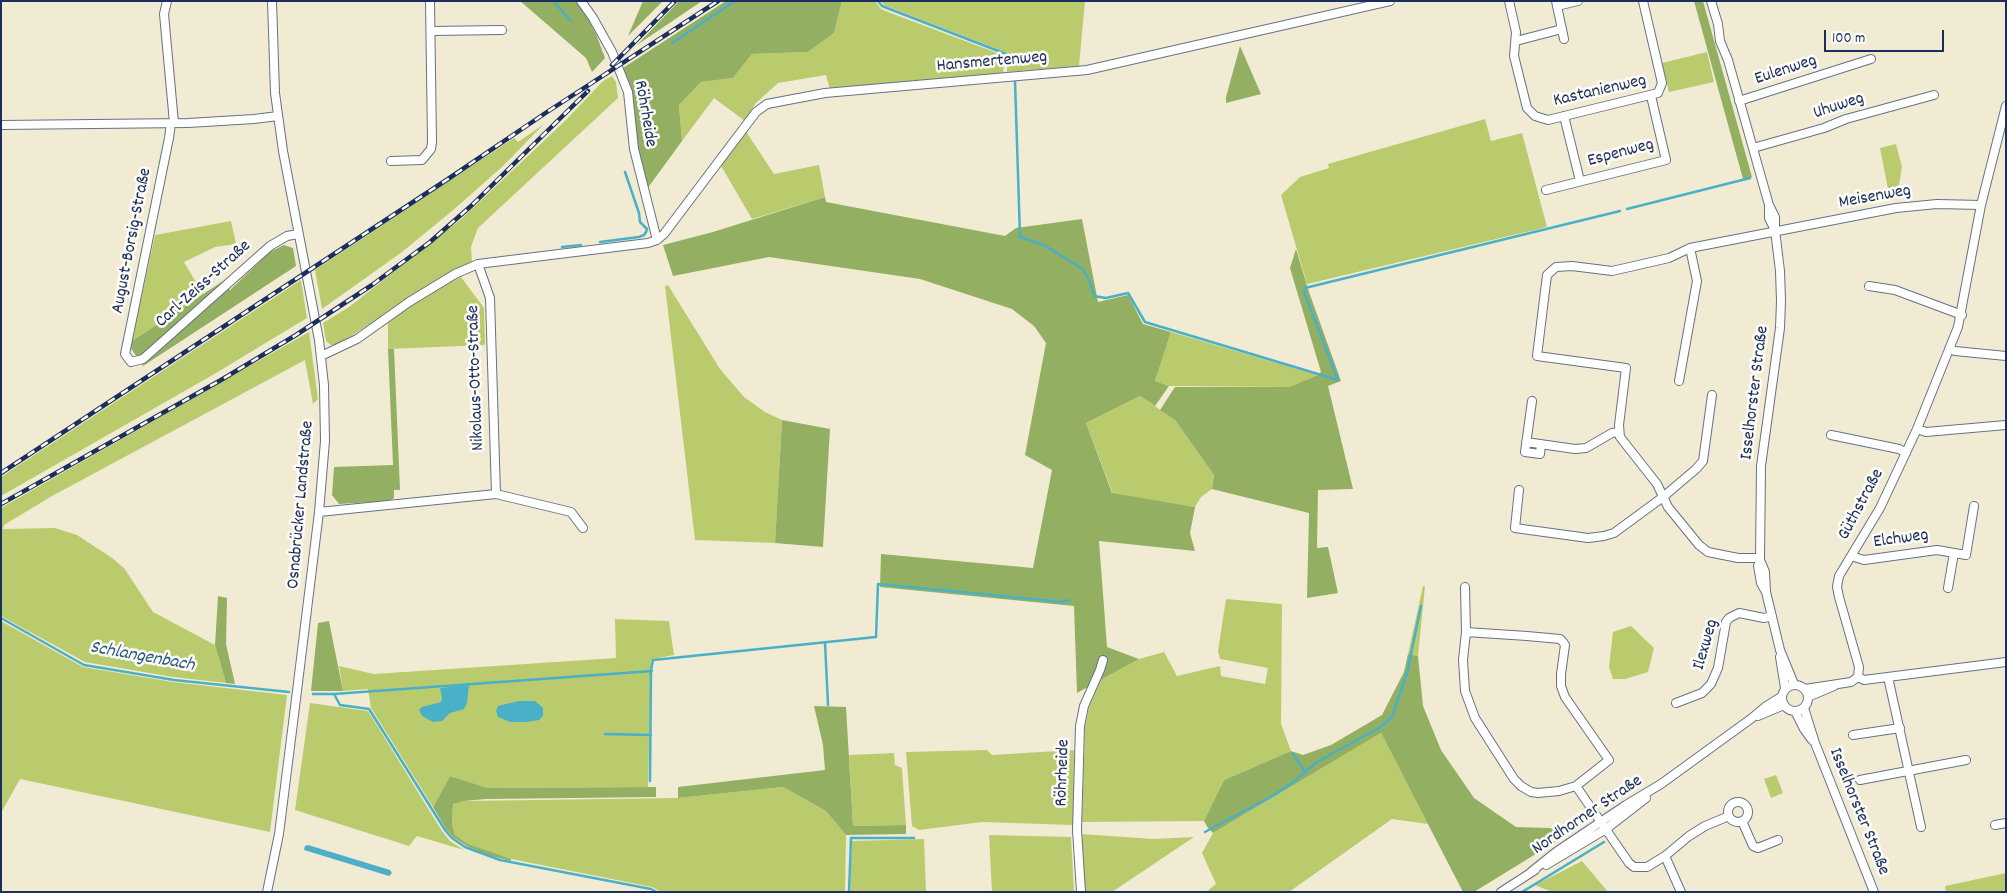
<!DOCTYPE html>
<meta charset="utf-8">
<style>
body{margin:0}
#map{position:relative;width:2007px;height:893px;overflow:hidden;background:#f2ebd4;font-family:Dekko,sans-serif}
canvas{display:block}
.frame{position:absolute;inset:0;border:2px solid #1b2f5e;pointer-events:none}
.scale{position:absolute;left:1824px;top:30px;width:120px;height:22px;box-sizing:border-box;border:2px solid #1b2f5e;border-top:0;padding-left:6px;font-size:15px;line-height:18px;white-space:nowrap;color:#1b2f5e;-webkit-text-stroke:4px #fdfcf7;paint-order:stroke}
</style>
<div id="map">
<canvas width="2007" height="893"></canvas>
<div class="frame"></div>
<div class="scale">100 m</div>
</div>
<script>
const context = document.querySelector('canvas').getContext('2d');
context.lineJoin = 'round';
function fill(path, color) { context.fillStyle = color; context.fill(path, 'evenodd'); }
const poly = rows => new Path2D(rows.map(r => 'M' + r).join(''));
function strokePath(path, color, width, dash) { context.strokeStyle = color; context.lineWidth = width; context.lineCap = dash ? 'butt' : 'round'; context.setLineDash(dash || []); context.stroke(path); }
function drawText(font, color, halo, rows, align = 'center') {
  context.font = font + ' Dekko,sans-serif'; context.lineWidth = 5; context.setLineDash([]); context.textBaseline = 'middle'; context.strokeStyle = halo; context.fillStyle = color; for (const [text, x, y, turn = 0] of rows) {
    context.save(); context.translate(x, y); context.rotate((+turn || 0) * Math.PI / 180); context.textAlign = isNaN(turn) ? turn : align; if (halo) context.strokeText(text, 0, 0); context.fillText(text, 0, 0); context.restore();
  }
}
const green = poly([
 [842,1,875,1,881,9,888,12,1005,56,1003,73,830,90,826,75,778,83,755,104,745,121,714,98,682,141,679,105,701,82,733,78,752,54,808,52,834,33],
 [881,1,1085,1,1079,66,1007,72,1007,53,884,5],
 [1707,52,1714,82,1669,92,1662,63],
 [612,76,616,82,618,98,478,228,471,247,472,263,456,269,337,345,331,345,326,341,323,323,349,307,459,221,566,120,603,81],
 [1485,119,1491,141,1522,133,1547,227,1307,284,1281,195,1300,177,1329,168,1328,164],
 [544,124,502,167,452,211,402,252,322,309,315,270,514,138,518,142],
 [745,130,774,174,819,165,825,197,752,219,720,164],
 [1896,144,1902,167,1899,185,1900,198,1890,199,1880,148],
 [231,221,236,244,215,247,184,262,203,294,132,341,155,235],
 [461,277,484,308,485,345,388,349,388,320,440,287],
 [301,280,307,318,216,373,1,496,1,477],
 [668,285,720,369,744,397,765,412,782,420,775,543,695,540,665,286],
 [309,332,318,399,313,404,305,360,52,496,4,525,3,529,55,528,77,535,112,558,124,568,153,612,215,645,226,683,173,677,85,662,1,616,1,508],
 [1171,332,1318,375,1289,387,1169,386,1155,381],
 [1140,396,1175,420,1214,475,1212,489,1201,497,1195,507,1113,494,1086,423],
 [1423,586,1425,586,1418,656,1408,654],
 [1226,599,1282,604,1281,724,1291,751,1224,780,1204,821,1082,822,1085,728,1089,707,1101,680,1139,659,1164,652,1177,676,1220,666,1221,676,1265,684,1268,668,1220,659,1218,651],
 [615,619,669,621,674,655,653,659,651,662,648,787,488,788,450,776,433,807,371,708,368,689,343,691,339,666,374,674,616,658],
 [1,621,83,667,173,682,287,695,270,832,20,779,1,813],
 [1631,626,1654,648,1648,672,1625,679,1613,679,1609,667,1613,632],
 [310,703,368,711,442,831,450,841,464,850,417,836,409,846,295,810],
 [1381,733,1428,824,1392,819,1289,892,1206,892,1216,884,1202,853,1213,833],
 [987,750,992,755,1074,750,1073,825,982,822,919,830,912,826,906,752],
 [894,753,895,765,902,768,906,825,853,826,849,755],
 [1776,775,1783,793,1771,798,1764,779],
 [783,787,826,811,846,835,845,892,662,892,652,887,511,859,489,852,468,844,455,835,452,824,453,804,464,801,678,798],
 [1081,834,1154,839,1194,837,1112,892,1085,892],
 [989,835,1071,837,1074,892,992,892],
 [924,839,926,892,850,892,852,841],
 [1582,861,1608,892,1552,892,1535,885],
 [2006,873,2006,892,1946,892,1945,886]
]);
const forest = poly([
 [520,1,576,1,580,4,596,34,605,58,592,72,586,58],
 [643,1,663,1,628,36],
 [679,1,702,1,637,45],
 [726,1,842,1,834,33,808,52,752,54,733,78,701,82,679,105,682,141,647,189,637,150,631,91,623,68],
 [1694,1,1703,1,1752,177,1743,179],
 [1240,46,1261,94,1226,103,1226,97],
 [825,197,826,202,1005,236,1016,228,1082,219,1098,302,1128,295,1143,324,1171,332,1155,381,1169,386,1155,406,1140,396,1086,423,1112,493,1195,507,1190,533,1195,551,1099,541,1107,647,1139,659,1077,693,1074,606,880,587,881,554,1033,568,1052,470,1025,455,1046,343,1034,326,1012,309,920,279,769,257,673,276,663,245,713,232],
 [284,245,293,248,296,266,143,366,130,347,132,341,223,281,230,290,270,252],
 [1296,249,1309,292,1341,381,1328,386,1353,489,1318,490,1317,548,1328,547,1338,593,1307,598,1309,513,1212,489,1214,475,1175,420,1160,410,1175,387,1289,387,1318,375,1321,372,1290,268],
 [388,349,394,349,400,490,394,490,394,498,389,501,339,504,332,495,334,467,393,465],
 [782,420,830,429,823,547,775,543],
 [218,596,227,598,226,644,235,684,226,683,215,645],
 [329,621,343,691,311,691,318,623],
 [1408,654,1418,656,1423,706,1441,750,1474,798,1516,827,1550,828,1565,836,1474,892,1463,892,1381,733,1213,833,1208,828,1204,821,1224,780,1291,751,1303,755,1331,745,1382,715,1404,672],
 [814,706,846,707,853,826,906,825,906,834,846,835,826,811,783,787,678,798,678,787,825,770,823,745],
 [450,776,488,788,656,787,656,797,486,799,464,801,453,804,452,824,455,835,468,844,511,859,511,861,488,855,467,846,453,837,446,829,433,807]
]);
const water = poly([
 [469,685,467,703,464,709,450,713,442,721,433,722,422,716,419,710,422,707,441,702,442,698,440,688],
 [519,701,535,701,543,708,543,716,539,720,527,722,510,722,498,717,496,711,498,706],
 [308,845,390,870,392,873,389,876,304,850,305,846]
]);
const stream = poly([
 [553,1,571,21],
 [878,1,882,6,1006,54,1005,65],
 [672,43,735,1],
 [1015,81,1020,237,1044,245,1083,269,1090,282,1094,296,1106,298,1128,293,1145,322,1338,380],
 [1627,209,1750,178],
 [600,242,639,237,644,235,646,232,647,229,640,222,639,213,625,172],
 [562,247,581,245],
 [1338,380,1304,292,1305,288,1620,211],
 [1,618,84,665,174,680,289,692],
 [825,643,828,705],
 [313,694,334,694,652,671],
 [334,694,340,705,369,709,445,830,452,838,465,847,500,860,651,889,657,892],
 [605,734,651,735],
 [1293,754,1305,772],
 [650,781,651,670,653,660,876,637,878,584,1063,602,1069,600],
 [1205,832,1276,794,1296,780,1317,762,1379,728,1392,717,1407,673,1421,606],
 [849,892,851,838,914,838],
 [1522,892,1604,842]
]);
const minor = poly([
 [167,1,164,14,174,123],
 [581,1,593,18,612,52,628,92,634,149,657,240],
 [1509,1,1516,32,1514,56,1527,108,1535,116,1548,120,1658,93,1662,83,1643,1],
 [1556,1,1564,39],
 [1711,1,1718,24,1720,41,1728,60,1769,205,1775,217,1775,230,1780,271,1781,301,1780,328,1761,466,1760,560,1758,566,1761,583,1766,592,1780,650,1794,684],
 [1557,6,1578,1],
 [431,31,502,30],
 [1516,41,1562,29],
 [1739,101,1871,59],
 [1564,116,1580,181],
 [171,123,169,138,125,354,131,362,143,359,270,246,287,236,298,234],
 [1,125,188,123,254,119,278,116],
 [1753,148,1824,128,1846,119,1934,95],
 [391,161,422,160,431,149,432,142,430,1],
 [1546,190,1666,160,1651,96],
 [1769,205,1769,218,1775,230],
 [478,264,490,298,496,494],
 [1869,286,1895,290,1962,315],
 [1949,349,1955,351,2006,356],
 [321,356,357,339,409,302,455,274,478,264,648,243,657,240,664,234,756,112,767,104,825,93,1087,70,1390,1],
 [1679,381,1697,281,1690,248],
 [1532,401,1525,452,1540,454,1541,444],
 [1917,429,1926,432,2006,425],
 [1831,435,1899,449,1906,453],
 [1526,442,1575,449,1586,448,1612,433,1619,432],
 [1519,490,1515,528,1588,538,1604,536,1614,533,1663,497,1696,469,1703,461,1712,395],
 [319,512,496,494,571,512,583,528],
 [1851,556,1864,560,1937,550,1966,555,1974,506],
 [1760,558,1738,558,1708,552,1699,545,1668,507,1657,484,1620,437,1619,425,1626,368,1537,356,1547,275,1556,267,1572,266,1612,271,1669,258,1690,248,1896,208,1937,204,1981,205],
 [1760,560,1765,572,1766,592],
 [1465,587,1466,632,1463,660,1465,691,1475,718,1514,779,1521,786,1531,792,1538,793,1559,791,1576,786,1609,760,1565,697,1561,686,1561,674,1565,645,1563,642,1560,639,1527,636,1466,632],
 [1948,588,1954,553],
 [1780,657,1785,688],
 [1858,677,1859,667,1839,597,1837,587,1839,576,1880,508,1917,429,1958,327,1981,205,2006,106],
 [1858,677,1864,680,2006,662],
 [1888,677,1921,827],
 '1782 698a13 13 0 1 1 26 0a13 13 0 1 1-26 0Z',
 [1805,689,1851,682,1858,677],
 [1808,697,1834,686],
 [1676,703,1702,693,1711,684,1718,668,1726,622,1729,618,1739,613,1764,618,1772,616],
 [1804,708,1815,743,1874,892],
 [1795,711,1804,729,1812,740],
 [1758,716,1784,705],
 [1853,735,1900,728],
 [1860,780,1966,760],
 [1576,786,1629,863,1634,867,1647,867,1665,856,1689,836,1705,826,1729,816],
 '1728 812a10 10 0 1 1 20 0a10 10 0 1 1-20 0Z',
 [1742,821,1753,846,1758,848,1778,840],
 [1995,825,2006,823],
 [1665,856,1681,892],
 [1546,865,1606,829,1646,798],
 [1531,872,1556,852,1626,805,1661,784,1752,718,1765,707,1781,697],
 [267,892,279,834,296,699,319,512,325,441,324,385,319,340,283,151,275,93,272,1],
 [1081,892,1077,830,1080,726,1084,706,1100,670,1103,660],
 [1501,892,1535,870]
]);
const rail = poly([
 [612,65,675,1],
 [1,473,448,179,547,112,718,1],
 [1,504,221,380,296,335,372,285,430,242,471,206,588,91]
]);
const streetNames = [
 ["Hansmertenweg",992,63,-5],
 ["Eulenweg",1786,71,-18],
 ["Kastanienweg",1600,92,-13],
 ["Uhuweg",1839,107,-18],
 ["Röhrheide",644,114,80],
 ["Espenweg",1621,154,-15],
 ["Meisenweg",1875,198,-10],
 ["August-Borsig-Straße",133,241,-79],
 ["Carl-Zeiss-Straße",204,285,-42],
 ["Nikolaus-Otto-Straße",477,378,-92],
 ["Isselhorster Straße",1756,393,-83],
 ["Osnabrücker Landstraße",302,505,-85],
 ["Güthstraße",1862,505,-62],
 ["Elchweg",1901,540,-8],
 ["Ilexweg",1707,645,-74],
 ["Röhrheide",1064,773,-88],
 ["Isselhorster Straße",1858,812,68],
 ["Nordhorner Straße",1588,816,-34]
];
const waterNames = [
 ["Schlangenbach",142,658,10]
];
fill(green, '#bacb6e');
fill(forest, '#93af61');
fill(water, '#48b1c7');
strokePath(stream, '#48b1c7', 2.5);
strokePath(minor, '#667187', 10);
strokePath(minor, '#fff', 8);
strokePath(rail, '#1b2f5e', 4.5);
strokePath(rail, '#fdfcf7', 2.5, [8]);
drawText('18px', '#1b2f5e', '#fdfcf7', streetNames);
drawText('italic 19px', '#2b5c83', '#fdfcf7', waterNames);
</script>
